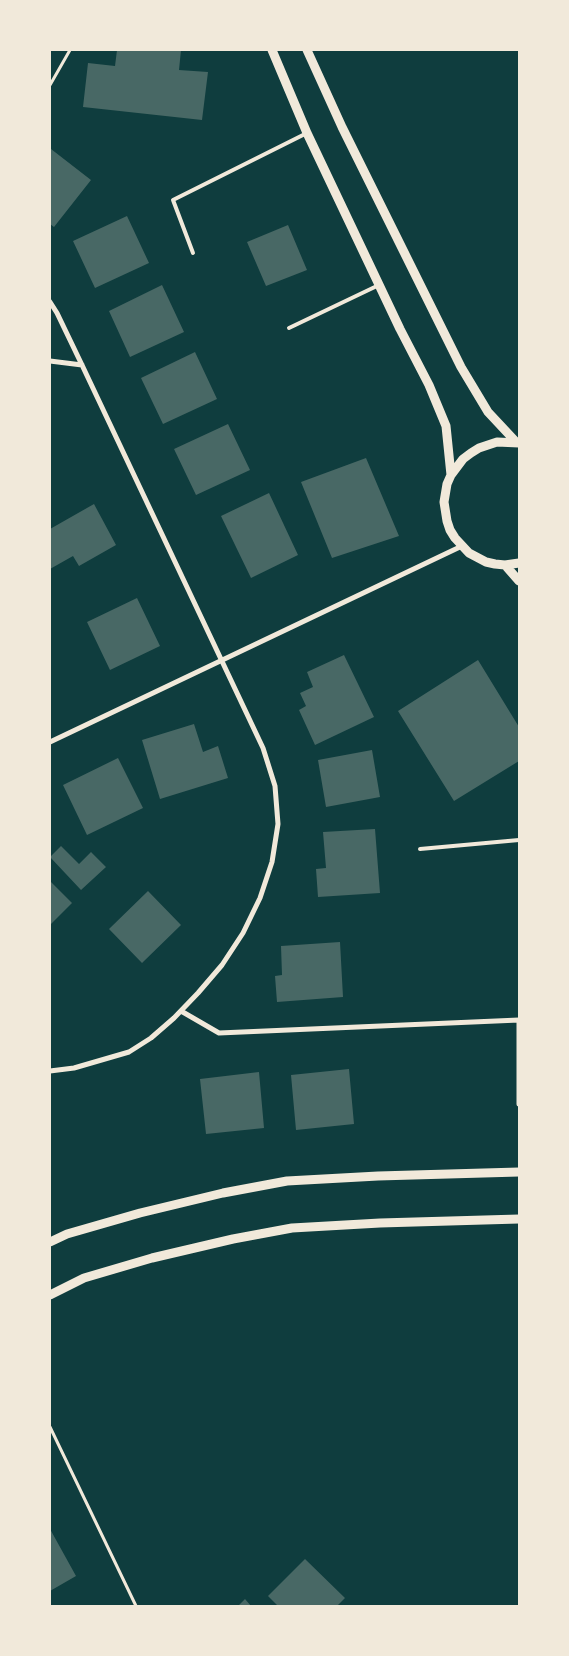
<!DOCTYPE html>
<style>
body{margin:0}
#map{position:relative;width:569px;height:1656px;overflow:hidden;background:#0f3d3e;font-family:Rubik,sans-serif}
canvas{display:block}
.frame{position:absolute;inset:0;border:51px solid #f1e9da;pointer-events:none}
</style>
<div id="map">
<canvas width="569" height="1656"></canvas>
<div class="frame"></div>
</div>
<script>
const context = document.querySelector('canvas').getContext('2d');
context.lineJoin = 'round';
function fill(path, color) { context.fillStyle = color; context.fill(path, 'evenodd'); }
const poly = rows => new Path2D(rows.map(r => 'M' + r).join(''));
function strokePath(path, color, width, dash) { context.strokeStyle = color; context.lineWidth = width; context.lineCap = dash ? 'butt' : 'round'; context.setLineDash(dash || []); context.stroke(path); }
const building = poly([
 [117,50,181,50,179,70,208,72,202,120,83,107,88,63,115,66],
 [51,149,91,180,54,227,50,224,50,150],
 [127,216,149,263,95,288,73,241],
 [288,225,307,270,266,286,247,242],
 [162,285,184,332,130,357,109,311],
 [195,352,217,399,163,424,141,378],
 [228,424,250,470,196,495,174,449],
 [366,458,399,536,332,558,301,482],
 [269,493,298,555,251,578,221,516],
 [94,504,116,545,79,566,73,556,50,569,50,529],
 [137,598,160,646,110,670,87,622],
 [344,655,374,717,315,745,299,710,306,706,300,693,313,687,307,672],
 [478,660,519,727,519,761,454,801,398,711],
 [194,724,203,752,218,746,228,778,160,799,142,740],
 [372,750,380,797,326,807,318,760],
 [118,758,143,808,87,835,63,785],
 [375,829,380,893,318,897,316,869,326,868,323,832],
 [61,846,79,864,91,852,106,867,81,890,50,857],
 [50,881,72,903,51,924,50,923],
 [148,891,181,925,142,963,109,929],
 [340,942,343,997,277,1002,275,976,282,975,281,946],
 [349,1069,354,1124,296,1130,291,1075],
 [259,1072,264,1128,206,1134,200,1079],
 [50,1529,76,1576,50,1591],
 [305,1559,345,1598,337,1606,278,1606,268,1596],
 [245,1599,251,1606,238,1606]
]);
const path = poly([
 [50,85,70,50],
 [50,1427,136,1606]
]);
const service = poly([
 [193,253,173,200,307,133],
 [289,328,379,285],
 [420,849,519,840]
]);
const minor = poly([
 [50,302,57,313,82,365,263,748,275,786,278,824,272,862,260,898,243,933,222,965,198,993,174,1018,151,1038,129,1052,74,1068,50,1071],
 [50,361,82,365],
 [50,742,462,546],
 [181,1011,219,1033,519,1020,519,1104]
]);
const tertiary = poly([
 [272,50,307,133,400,329,429,385,446,426,451,475],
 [307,50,342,127,461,367,488,412,517,443],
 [519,443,497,442,479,448,471,453,463,459,451,475,447,484,444,502,447,521,450,530,455,538,469,553,486,562,495,564,505,565,519,563],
 [505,565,519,581],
 [50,1242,67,1234,140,1213,223,1193,287,1181,378,1176,519,1172],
 [50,1295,84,1278,152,1258,233,1239,292,1228,380,1223,519,1219]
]);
fill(building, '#486865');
strokePath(path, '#f1e9da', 3);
strokePath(service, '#f1e9da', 4);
strokePath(minor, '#f1e9da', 5);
strokePath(tertiary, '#f1e9da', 9);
</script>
